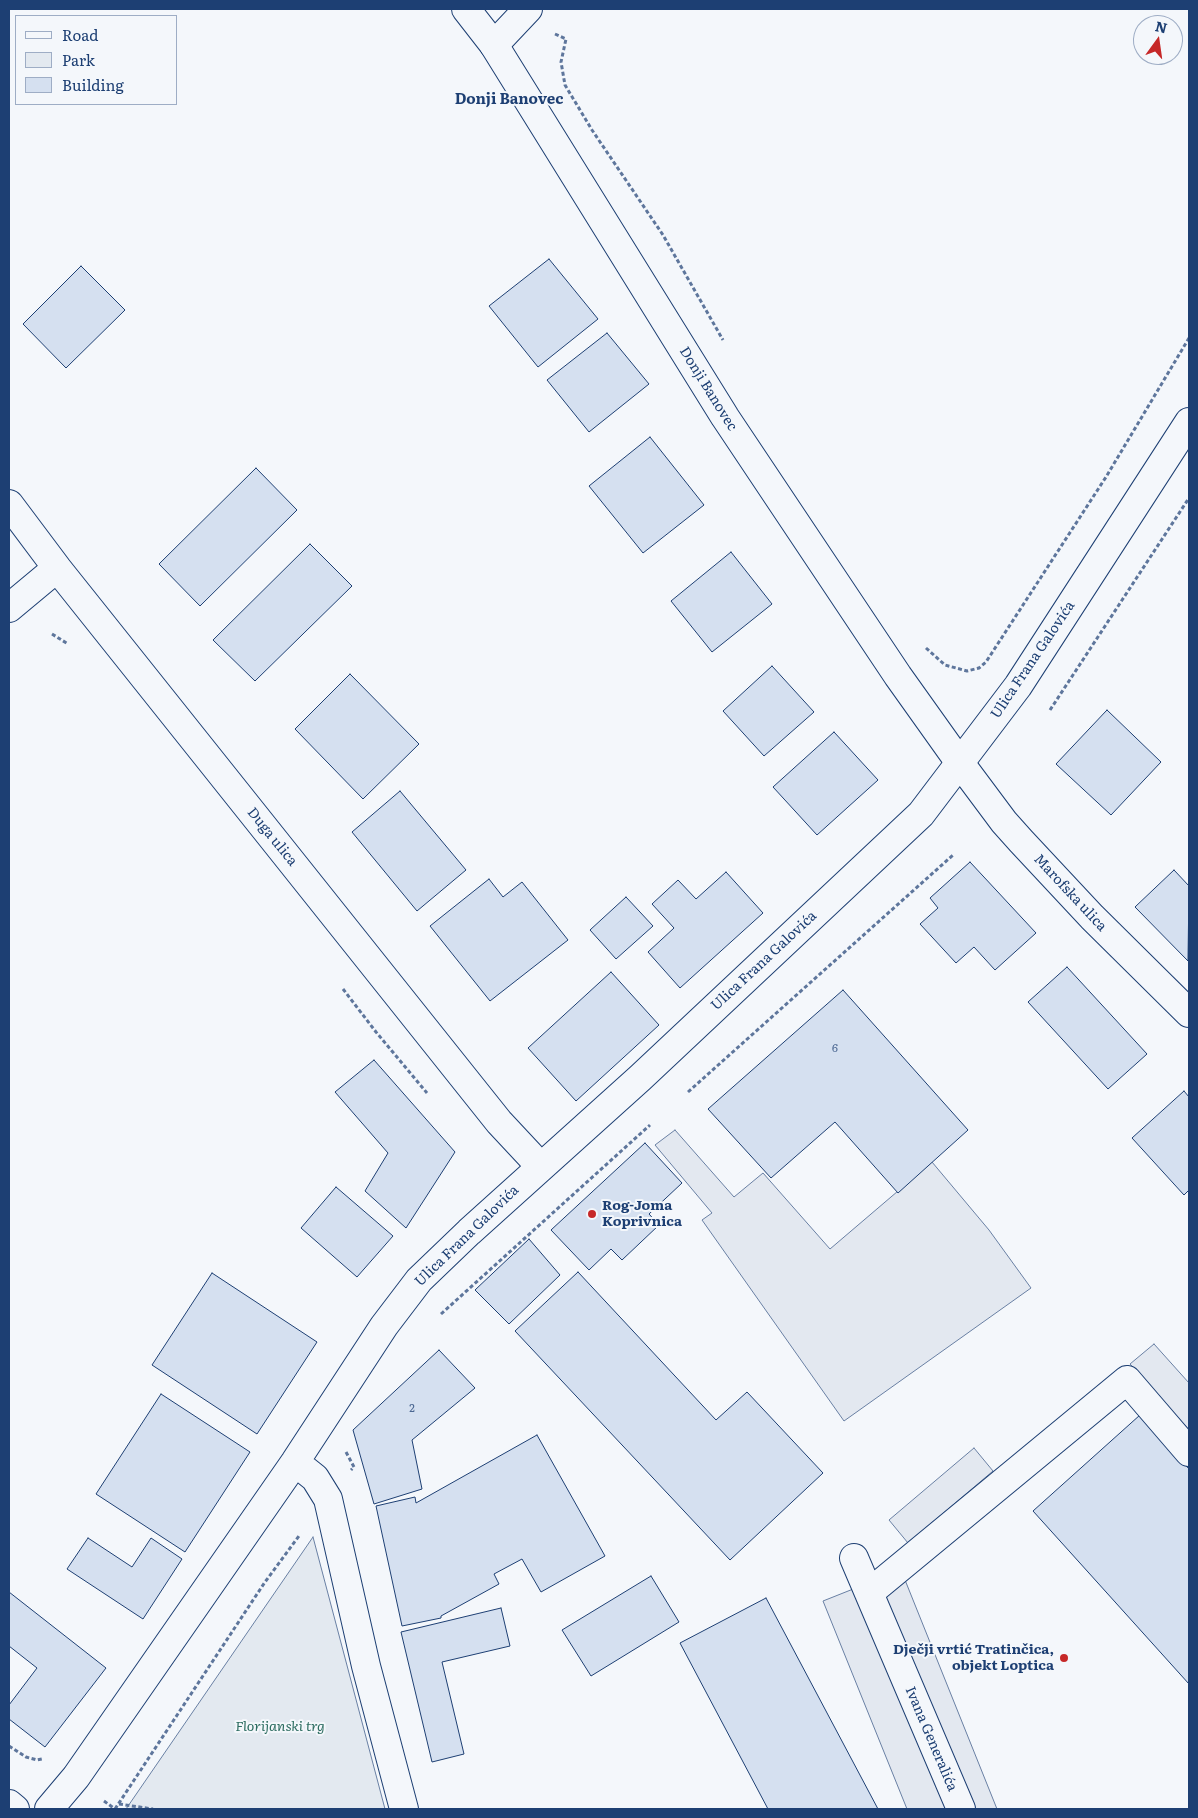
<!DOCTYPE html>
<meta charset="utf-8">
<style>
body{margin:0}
#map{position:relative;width:1198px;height:1818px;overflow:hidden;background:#f4f7fb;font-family:Literata,serif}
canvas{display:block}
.frame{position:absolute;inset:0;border:10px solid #1d3f73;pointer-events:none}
.legend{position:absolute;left:15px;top:15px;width:162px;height:90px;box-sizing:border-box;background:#f4f7fb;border:1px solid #9eadc5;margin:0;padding:6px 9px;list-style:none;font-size:15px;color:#1d3f73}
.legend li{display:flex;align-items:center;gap:10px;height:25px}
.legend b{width:25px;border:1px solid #9eadc5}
.north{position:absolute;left:1133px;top:15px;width:50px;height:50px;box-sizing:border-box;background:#f4f7fb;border:1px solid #9eadc5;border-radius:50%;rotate:14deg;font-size:14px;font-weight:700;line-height:20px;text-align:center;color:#1d3f73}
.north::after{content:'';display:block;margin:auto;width:18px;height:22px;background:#c62828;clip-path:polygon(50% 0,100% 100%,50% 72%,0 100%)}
</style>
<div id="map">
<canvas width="1198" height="1818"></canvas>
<div class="frame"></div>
<ul class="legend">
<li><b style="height:6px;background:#f4f7fb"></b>Road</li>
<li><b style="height:14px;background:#e3e9f0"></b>Park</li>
<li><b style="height:14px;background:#d5e0f0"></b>Building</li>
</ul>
<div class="north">N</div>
</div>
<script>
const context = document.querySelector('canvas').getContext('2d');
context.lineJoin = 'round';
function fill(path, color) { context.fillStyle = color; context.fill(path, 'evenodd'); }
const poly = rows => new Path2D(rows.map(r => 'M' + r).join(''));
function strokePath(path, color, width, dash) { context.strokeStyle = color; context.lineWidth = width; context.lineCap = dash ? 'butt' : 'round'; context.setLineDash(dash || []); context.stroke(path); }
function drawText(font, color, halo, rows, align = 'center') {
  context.font = font + ' Literata,serif'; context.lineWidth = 4; context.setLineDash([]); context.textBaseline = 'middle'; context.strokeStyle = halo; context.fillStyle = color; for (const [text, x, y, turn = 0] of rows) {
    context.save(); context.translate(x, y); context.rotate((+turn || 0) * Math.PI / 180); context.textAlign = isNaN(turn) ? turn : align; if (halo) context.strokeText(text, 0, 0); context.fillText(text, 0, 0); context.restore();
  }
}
const green = poly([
 [313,1537,385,1809,126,1809,313,1537]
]);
const parking = poly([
 [675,1130,734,1197,763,1173,830,1249,932,1162,989,1230,1031,1288,844,1421,702,1220,712,1213,655,1145,675,1130],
 [1154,1344,1189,1383,1189,1430,1130,1364,1154,1344],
 [974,1448,993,1471,908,1543,889,1520,974,1448],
 [901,1570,997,1809,907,1809,823,1601,901,1570]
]);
const building = poly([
 [549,259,598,319,538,367,489,306,549,259],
 [81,266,125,310,66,368,23,324,81,266],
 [607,333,649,384,589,432,547,380,607,333],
 [650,437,704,505,643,553,589,486,650,437],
 [256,468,297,510,200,606,159,564,256,468],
 [310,544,352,586,255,681,213,640,310,544],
 [731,552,772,604,712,652,671,601,731,552],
 [772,666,814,712,764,756,723,711,772,666],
 [350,674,419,744,363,799,295,729,350,674],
 [1107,710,1161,762,1111,815,1056,764,1107,710],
 [834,732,878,780,817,835,773,787,834,732],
 [400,791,466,870,417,911,352,832,400,791],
 [970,862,1036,933,995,970,974,947,956,963,920,924,938,908,930,898,970,862],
 [1174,870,1189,886,1188,961,1135,907,1174,870],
 [726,872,763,913,680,988,648,952,674,928,652,904,678,880,696,899,726,872],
 [489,879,503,897,522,882,568,940,490,1001,430,926,489,879],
 [626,897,653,926,616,959,590,930,626,897],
 [1067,967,1147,1054,1108,1089,1028,1002,1067,967],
 [611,972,659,1025,576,1101,528,1048,611,972],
 [843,990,968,1130,898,1193,835,1122,771,1178,708,1109,843,990],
 [374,1060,455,1152,406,1228,365,1191,388,1153,335,1092,374,1060],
 [1184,1091,1189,1097,1189,1190,1184,1195,1132,1138,1184,1091],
 [645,1143,682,1183,649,1214,659,1225,622,1260,611,1249,589,1270,551,1230,645,1143],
 [336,1187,393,1236,357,1277,301,1228,336,1187],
 [529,1239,560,1275,509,1324,475,1290,529,1239],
 [578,1272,716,1420,747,1392,823,1473,730,1560,515,1331,578,1272],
 [212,1273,317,1342,257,1434,152,1365,212,1273],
 [439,1350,475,1388,412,1440,422,1489,374,1504,353,1430,439,1350],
 [161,1394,250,1452,185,1552,96,1494,161,1394],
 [1140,1415,1189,1469,1189,1684,1033,1511,1140,1415],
 [537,1435,605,1556,541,1592,522,1559,494,1574,499,1584,441,1616,441,1618,402,1626,376,1506,415,1497,416,1503,537,1435],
 [88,1538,132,1567,151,1538,182,1559,143,1619,67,1569,88,1538],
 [651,1576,679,1622,591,1676,562,1630,651,1576],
 [9,1592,106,1668,45,1747,9,1719,9,1705,37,1668,9,1646,9,1592],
 [766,1598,878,1809,768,1809,680,1643,766,1598],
 [501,1608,510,1646,442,1662,464,1754,432,1762,401,1632,501,1608]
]);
const path = poly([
 [555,34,566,39,561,62,565,85,592,130,663,235,723,340],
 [52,634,68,644],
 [926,648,945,665,967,671,979,668,986,662,1106,477,1189,338],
 [1050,710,1189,498],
 [343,989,376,1032,427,1093],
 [688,1092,953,855],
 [441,1314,650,1125],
 [346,1452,354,1467,351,1470],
 [9,1746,26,1757,37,1760,42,1759],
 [104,1801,115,1809],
 [119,1804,153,1809],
 [115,1809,265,1582,299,1536]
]);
const minor = poly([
 [494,45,528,9],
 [9,504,57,568,499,1122,541,1167],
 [9,608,57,568],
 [295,1462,315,1478,328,1499,366,1666,404,1809],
 [854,1558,961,1809],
 [869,1593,1127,1380,1189,1452],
 [49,1809,76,1777,295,1462,384,1326,419,1280,469,1232,640,1078,921,814,1018,686,1189,422]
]);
const major = poly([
 [466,9,494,45,725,417,898,676,960,763,1004,822,1021,841,1092,917,1189,1013],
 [9,1804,15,1809]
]);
const markers = [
 [592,1214,5,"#c62828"],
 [1064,1658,5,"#c62828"]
];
const numberNames = [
 ["6",835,1049],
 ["2",412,1409]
];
const streetNames = [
 ["Donji Banovec",708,389,58],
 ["Ulica Frana Galovića",1033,660,-56],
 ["Duga ulica",272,837,51],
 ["Marofska ulica",1070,893,47],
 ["Ulica Frana Galovića",764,961,-43],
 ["Ulica Frana Galovića",467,1236,-44],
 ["Ivana Generalića",931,1739,67]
];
const poiNames = [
 ["Rog-Joma",602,1206],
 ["Koprivnica",602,1222],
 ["Dječji vrtić Tratinčica,",1054,1650,"right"],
 ["objekt Loptica",1054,1666,"right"]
];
const parkNames = [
 ["Florijanski trg",280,1727]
];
const neighbourhoodNames = [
 ["Donji Banovec",509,100]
];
fill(green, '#e3e9f0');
strokePath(green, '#687fa3', 1);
fill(parking, '#e3e8f0');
strokePath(parking, '#687fa3', 1);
fill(building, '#d5e0f0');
strokePath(building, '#1d3f73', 1);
strokePath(minor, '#1d3f73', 30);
strokePath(major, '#1d3f73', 30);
strokePath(path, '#5e769c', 3, [4, 2.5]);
strokePath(minor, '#f4f7fb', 28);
strokePath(major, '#f4f7fb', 28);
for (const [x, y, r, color] of markers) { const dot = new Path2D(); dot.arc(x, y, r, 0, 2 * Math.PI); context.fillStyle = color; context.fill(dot); strokePath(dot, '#f4f7fb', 2); }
drawText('11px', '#4b6792', null, numberNames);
drawText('14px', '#1d3f73', '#f4f7fb', streetNames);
drawText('bold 14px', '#1d3f73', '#f4f7fb', poiNames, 'left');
drawText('italic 14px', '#2c6c60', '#f4f7fb', parkNames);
drawText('bold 15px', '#1d3f73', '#f4f7fb', neighbourhoodNames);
</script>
